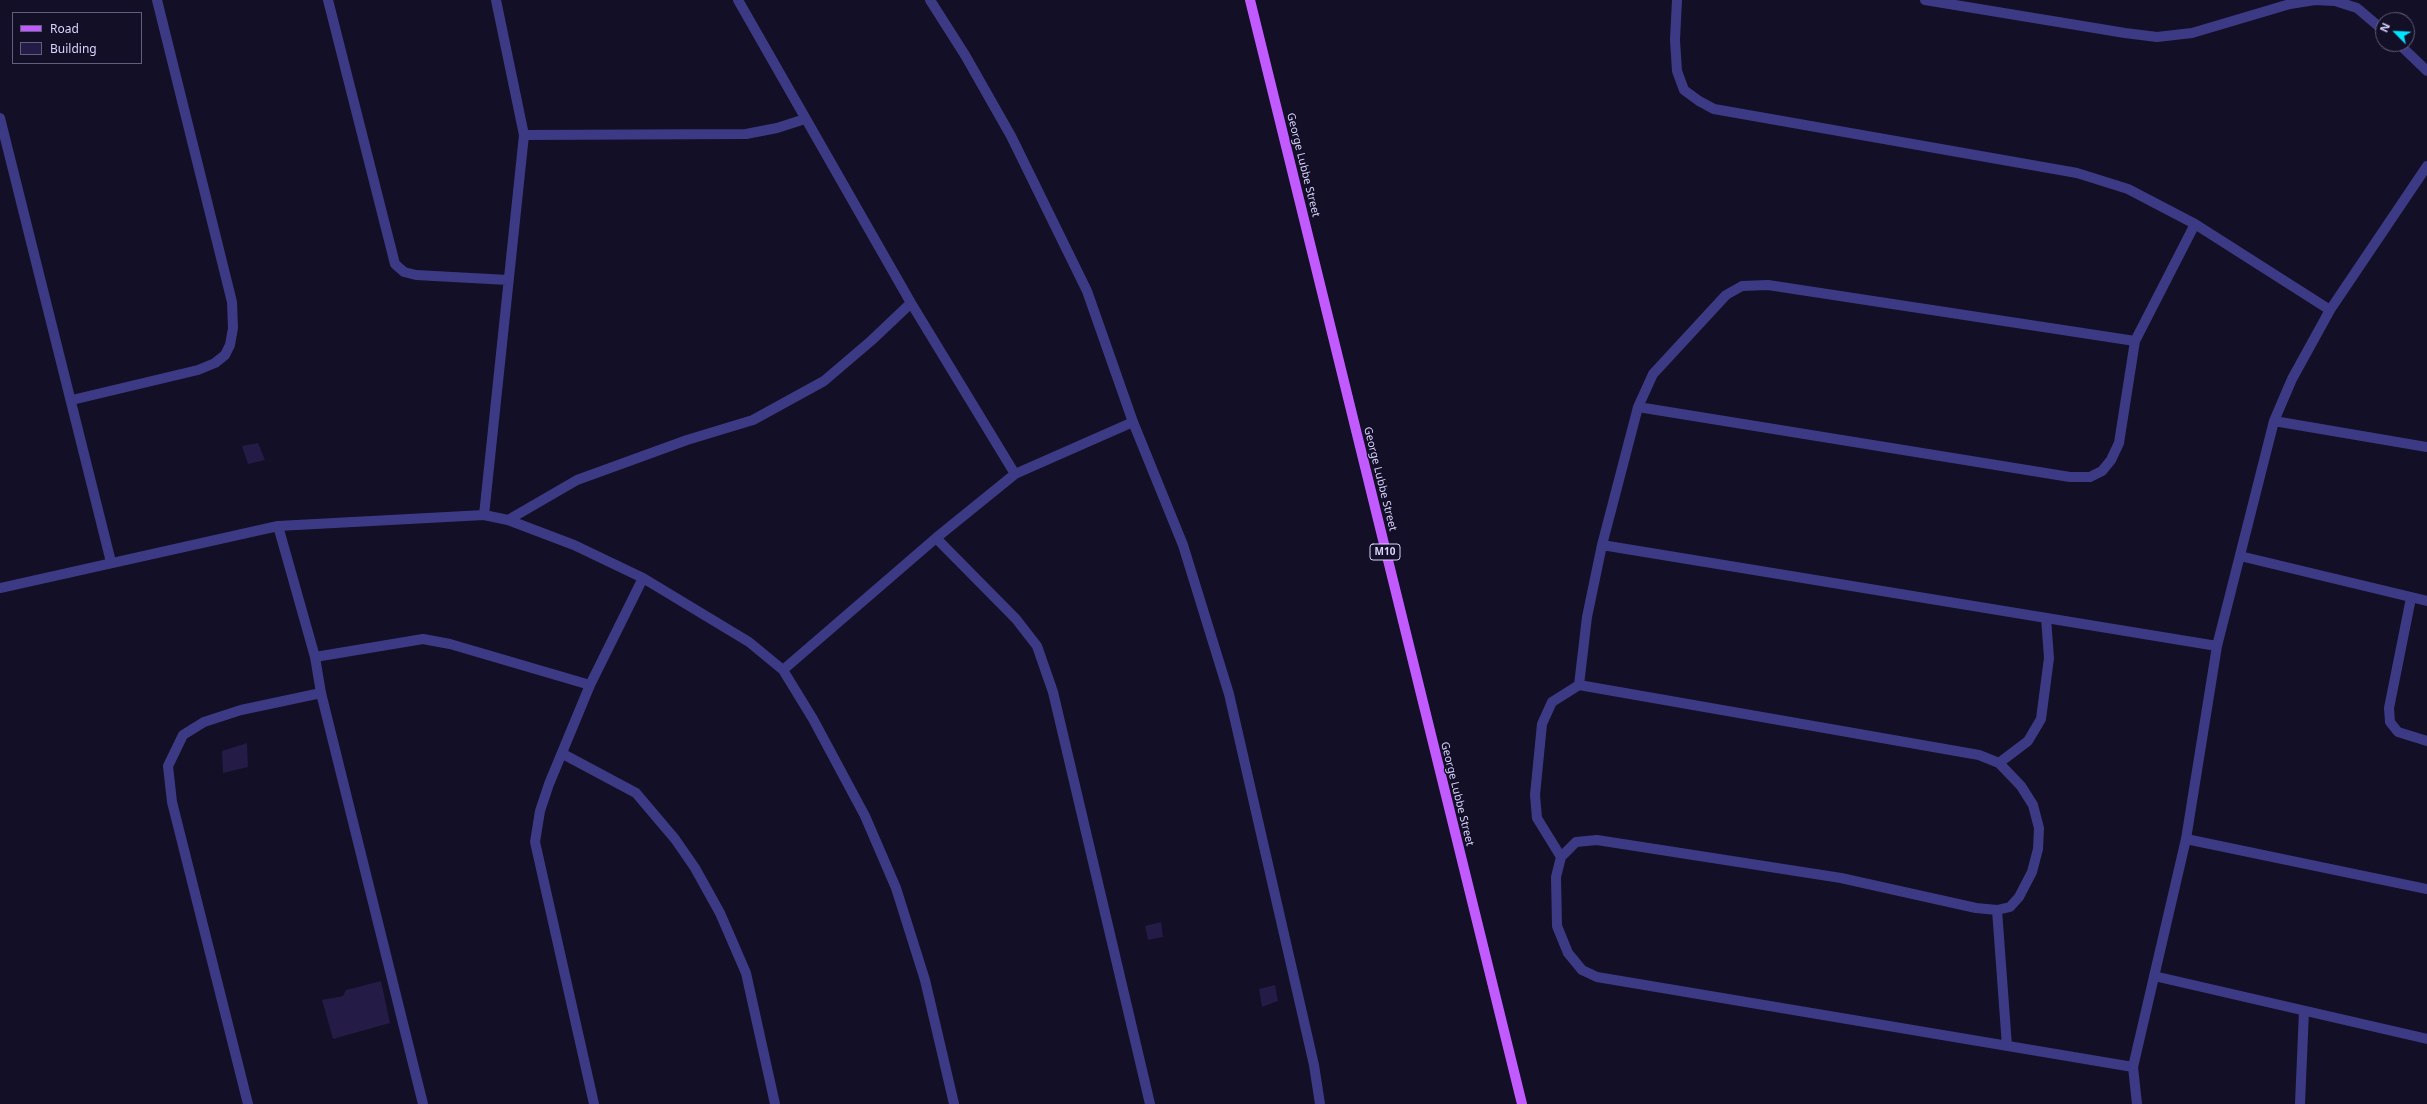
<!DOCTYPE html>
<style>
body{margin:0}
#map{position:relative;width:2427px;height:1104px;overflow:hidden;background:#130f26;font-family:"Noto Sans",sans-serif}
canvas{display:block}
.legend{position:absolute;left:12px;top:12px;width:130px;height:52px;box-sizing:border-box;background:#130f26;border:1px solid #625e7d;margin:0;padding:5px 7px;list-style:none;font-size:12px;color:#d9d4ff}
.legend li{display:flex;align-items:center;gap:8px;height:20px}
.legend b{width:20px;border:1px solid #625e7d}
.north{position:absolute;left:2375px;top:12px;width:40px;height:40px;box-sizing:border-box;background:#130f26;border:1px solid #625e7d;border-radius:50%;rotate:294deg;font-size:11px;font-weight:700;line-height:16px;text-align:center;color:#d9d4ff}
.north::after{content:'';display:block;margin:auto;width:14px;height:18px;background:#00e5ff;clip-path:polygon(50% 0,100% 100%,50% 72%,0 100%)}
</style>
<div id="map">
<canvas width="2427" height="1104"></canvas>
<ul class="legend">
<li><b style="height:5px;background:#c25bff"></b>Road</li>
<li><b style="height:11px;background:#241b47"></b>Building</li>
</ul>
<div class="north">N</div>
</div>
<script>
const context = document.querySelector('canvas').getContext('2d');
context.lineJoin = 'round';
function fill(path, color) { context.fillStyle = color; context.fill(path, 'evenodd'); }
const poly = rows => new Path2D(rows.map(r => 'M' + r).join(''));
function strokePath(path, color, width, dash) { context.strokeStyle = color; context.lineWidth = width; context.lineCap = dash ? 'butt' : 'round'; context.setLineDash(dash || []); context.stroke(path); }
function drawText(font, color, halo, rows, align = 'center') {
  context.font = font + ' "Noto Sans",sans-serif'; context.lineWidth = 3; context.setLineDash([]); context.textBaseline = 'middle'; context.strokeStyle = halo; context.fillStyle = color; for (const [text, x, y, turn = 0] of rows) {
    context.save(); context.translate(x, y); context.rotate((+turn || 0) * Math.PI / 180); context.textAlign = isNaN(turn) ? turn : align; if (halo) context.strokeText(text, 0, 0); context.fillText(text, 0, 0); context.restore();
  }
}
const building = poly([
 [258,443,265,460,248,464,242,446],
 [247,743,248,767,223,773,222,751],
 [1161,922,1163,937,1148,940,1145,926],
 [381,981,390,1023,333,1039,322,1000,343,996,346,990],
 [1275,985,1278,1001,1262,1007,1259,989]
]);
const minor = poly([
 [328,0,395,264,404,272,416,275,508,280],
 [738,0,911,303,1015,474],
 [930,0,965,55,1011,136,1087,291,1133,422,1183,545,1229,694,1314,1065,1320,1104],
 [1677,0,1675,40,1677,71,1684,90,1699,101,1714,109,2077,173,2128,189,2195,224,2330,310],
 [1925,0,2125,33,2157,37,2192,33,2290,4,2315,0,2335,1,2357,8,2383,30],
 [2399,44,2427,71],
 [0,118,111,562],
 [524,135,746,134,777,128,805,119],
 [72,400,198,370,215,363,225,355,230,345,233,328,232,302,157,0],
 [1638,407,2070,477,2090,477,2102,471,2111,460,2119,443,2135,341,2195,224],
 [2274,421,2427,447],
 [484,515,524,135,496,0],
 [508,520,577,480,687,440,753,420,824,381,872,340,911,303],
 [278,526,315,657,321,693,423,1104],
 [936,538,1016,619,1037,646,1053,692,1150,1104],
 [1602,545,2217,646],
 [2240,556,2427,601],
 [0,588,278,526,484,515,508,520,574,545,643,578,749,642,783,670,813,719,865,816,896,888,925,980,954,1104],
 [2411,598,2389,708,2390,722,2398,732,2427,741],
 [315,657,423,639,450,644,590,685],
 [783,670,936,538,1015,474,1133,422],
 [1579,685,1587,617,1602,545,1638,407,1653,374,1726,295,1742,286,1768,285,2135,341],
 [563,754,636,793,675,839,695,868,720,913,746,973,775,1104],
 [1999,763,2028,741,2041,719,2049,658,2046,618],
 [2186,839,2427,889],
 [1561,857,1537,818,1535,795,1542,724,1552,702,1579,685,1979,755,1999,763,2021,786,2033,805,2039,828,2038,849,2032,872,2019,897,2010,907,1997,910,1976,908,1841,878,1597,840,1576,842,1561,857,1556,877,1557,926,1568,953,1582,970,1597,977,2133,1067],
 [1997,910,2007,1046],
 [2154,976,2427,1039],
 [248,1104,172,802,168,766,183,735,204,722,241,710,321,693],
 [594,1104,535,842,540,811,549,784,590,685,643,578],
 [2137,1104,2133,1067,2186,839,2217,646,2274,421,2292,379,2330,310,2427,166],
 [2300,1104,2304,1011]
]);
const major = poly([
 [1250,0,1522,1104]
]);
const shields = [
 [1385,552,30]
];
const shieldNames = [
 ["M10",1385,552]
];
const streetNames = [
 ["George Lubbe Street",1303,165,76],
 ["George Lubbe Street",1380,479,76],
 ["George Lubbe Street",1457,794,76]
];
fill(building, '#241b47');
strokePath(minor, '#3d3a85', 10);
strokePath(major, '#c25bff', 10);
for (const [x, y, w] of shields) { const box = new Path2D(); box.roundRect(x - w / 2, y - 8, w, 16, 3); context.fillStyle = '#130f26'; context.fill(box); strokePath(box, '#d9d4ff', 1); }
drawText('bold 10px', '#d9d4ff', null, shieldNames);
drawText('11px', '#d9d4ff', '#130f26', streetNames);
</script>
